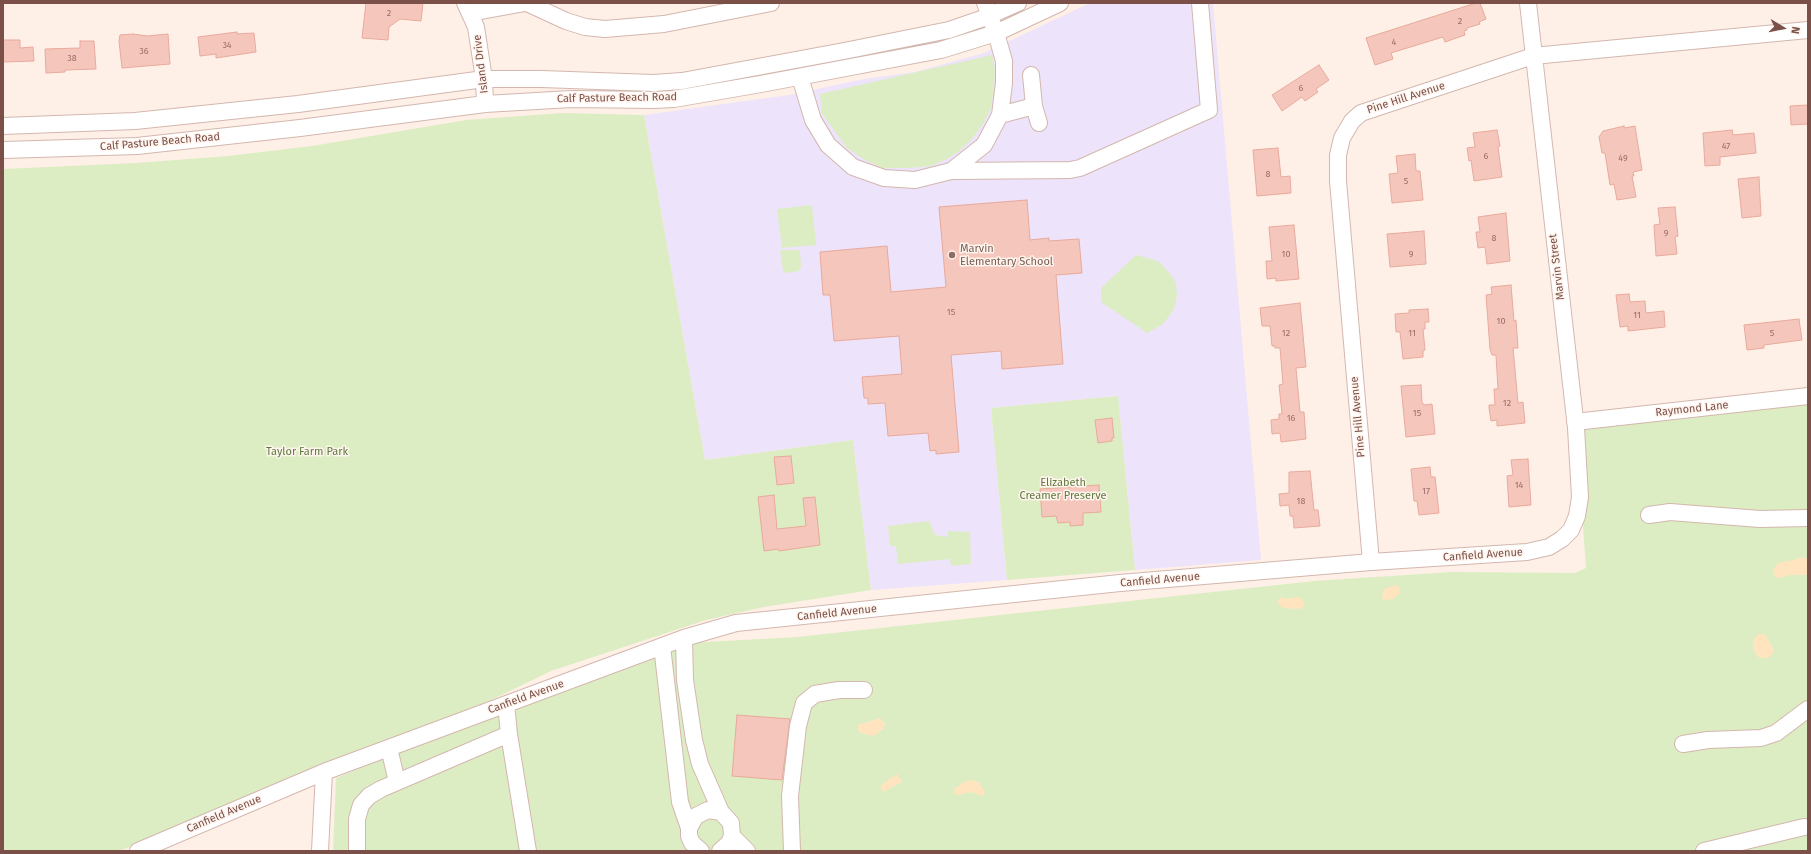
<!DOCTYPE html>
<style>
body{margin:0}
#map{position:relative;width:1811px;height:854px;overflow:hidden;background:#fef0e7;font-family:"Fira Sans",sans-serif}
canvas{display:block}
.frame{position:absolute;inset:0;border:4px solid #7a5049;pointer-events:none}
.north{position:absolute;left:1763px;top:8px;width:40px;height:40px;-webkit-text-stroke:3px #fff5ee;paint-order:stroke;rotate:100deg;font-size:11px;font-weight:700;line-height:16px;text-align:center;color:#7a5049}
.north::after{content:'';display:block;margin:auto;width:14px;height:18px;background:#7a5049;clip-path:polygon(50% 0,100% 100%,50% 72%,0 100%)}
</style>
<div id="map">
<canvas width="1811" height="854"></canvas>
<div class="frame"></div>
<div class="north">N</div>
</div>
<script>
const context = document.querySelector('canvas').getContext('2d');
context.lineJoin = 'round';
function fill(path, color) { context.fillStyle = color; context.fill(path, 'evenodd'); }
const poly = rows => new Path2D(rows.map(r => 'M' + r).join(''));
function strokePath(path, color, width, dash) { context.strokeStyle = color; context.lineWidth = width; context.lineCap = dash ? 'butt' : 'round'; context.setLineDash(dash || []); context.stroke(path); }
function drawText(font, color, halo, rows, align = 'center') {
  context.font = font + ' "Fira Sans",sans-serif'; context.lineWidth = 3; context.setLineDash([]); context.textBaseline = 'middle'; context.strokeStyle = halo; context.fillStyle = color; for (const [text, x, y, turn = 0] of rows) {
    context.save(); context.translate(x, y); context.rotate((+turn || 0) * Math.PI / 180); context.textAlign = isNaN(turn) ? turn : align; if (halo) context.strokeText(text, 0, 0); context.fillText(text, 0, 0); context.restore();
  }
}
const education = poly([
 [1090,3,1213,3,1261,560,1135,570,1118,396,991,408,1007,580,871,590,853,440,705,460,644,115,789,95,864,79,915,72,984,53]
]);
const green = poly([
 [992,55,995,70,994,89,991,108,983,124,971,140,959,151,947,159,931,166,909,168,883,168,865,160,847,148,822,114,820,94],
 [562,113,644,115,705,460,853,440,871,590,764,607,706,620,551,671,436,727,317,780,119,851,3,851,3,169,136,163,228,156,312,146,466,120],
 [812,205,816,245,782,248,777,209],
 [780,250,800,250,801,267,799,271,785,273,783,271],
 [1136,255,1158,261,1168,271,1176,283,1177,296,1174,309,1163,324,1147,333,1101,302,1101,288],
 [1118,396,1135,570,1007,580,991,408],
 [1808,401,1808,851,333,851,336,778,567,684,686,643,797,637,1314,581,1451,572,1575,573,1586,568,1576,428],
 [929,521,935,535,948,537,948,531,970,532,971,564,951,566,950,559,898,564,896,546,890,546,888,526]
]);
const sand = poly([
 [1801,557,1808,559,1808,575,1790,575,1780,578,1776,577,1773,573,1773,569,1778,563,1794,560],
 [1396,585,1400,588,1400,593,1393,599,1383,600,1382,597,1384,589],
 [1281,597,1287,599,1297,597,1302,599,1305,606,1299,609,1283,608,1277,602],
 [1758,634,1763,634,1766,636,1773,648,1773,653,1768,658,1759,658,1753,649,1753,641],
 [880,718,885,724,883,729,874,736,860,733,858,729,858,725],
 [897,774,902,782,883,792,880,786],
 [974,780,978,782,985,792,983,796,971,792,958,795,954,793,955,788,966,781]
]);
const building = poly([
 [366,3,423,3,421,21,400,19,389,27,388,40,362,38,366,3],
 [1476,3,1480,3,1486,19,1479,22,1480,24,1467,28,1467,30,1464,31,1465,35,1445,42,1443,37,1391,53,1393,59,1375,65,1366,38,1476,3],
 [237,32,237,34,254,33,256,52,216,58,216,54,200,56,198,37,237,32],
 [133,34,147,36,168,34,170,64,122,68,119,41,120,35,133,34],
 [3,40,20,40,20,48,33,47,34,61,3,62,3,40],
 [80,41,94,41,96,69,65,70,65,72,46,73,45,49,80,48,80,41],
 [1319,65,1329,80,1316,89,1318,92,1305,101,1302,97,1282,111,1272,95,1319,65],
 [1808,105,1808,124,1791,125,1790,106,1808,105],
 [1624,126,1624,128,1635,126,1642,170,1633,172,1634,176,1632,176,1636,197,1617,200,1614,184,1610,185,1605,153,1602,153,1599,137,1603,131,1624,126],
 [1497,130,1500,146,1498,147,1502,177,1474,181,1471,160,1469,161,1467,148,1475,147,1473,133,1497,130],
 [1732,130,1733,135,1754,133,1756,153,1720,157,1720,165,1705,166,1703,133,1732,130],
 [1278,148,1281,177,1290,176,1291,193,1257,196,1253,150,1278,148],
 [1415,154,1416,171,1420,171,1423,200,1392,203,1389,174,1398,173,1396,156,1415,154],
 [1759,177,1761,216,1742,218,1738,179,1759,177],
 [1027,200,1030,240,1049,238,1049,241,1079,239,1082,273,1056,275,1063,364,1002,369,1001,351,951,355,959,452,936,454,936,450,930,451,928,433,888,436,885,403,868,404,868,398,864,398,862,377,902,374,899,336,834,341,830,295,823,295,820,252,887,246,891,292,946,287,939,207,1027,200],
 [1675,207,1678,236,1675,237,1677,254,1656,256,1654,225,1660,224,1658,208,1675,207],
 [1506,213,1510,261,1487,264,1485,247,1478,248,1476,232,1480,232,1478,217,1506,213],
 [1294,225,1299,279,1276,281,1276,278,1267,279,1266,261,1272,261,1269,227,1294,225],
 [1424,231,1426,264,1390,267,1387,234,1424,231],
 [1511,285,1514,321,1516,320,1518,348,1513,348,1518,403,1523,402,1525,423,1497,426,1497,420,1491,421,1489,408,1489,405,1495,405,1494,389,1498,389,1496,355,1492,355,1490,349,1486,295,1492,294,1491,287,1511,285],
 [1629,294,1630,302,1645,301,1646,313,1664,311,1665,327,1628,331,1628,326,1620,327,1616,295,1629,294],
 [1300,303,1306,367,1296,368,1300,412,1304,412,1306,439,1281,442,1280,433,1272,434,1271,420,1279,419,1279,414,1282,414,1279,385,1283,384,1280,348,1275,348,1275,346,1272,346,1270,326,1262,326,1260,308,1300,303],
 [1428,309,1429,322,1425,322,1425,329,1423,329,1425,350,1423,351,1423,357,1403,359,1400,332,1396,332,1395,314,1409,313,1409,310,1428,309],
 [1799,319,1802,340,1764,345,1764,348,1747,350,1744,325,1799,319],
 [1421,385,1422,402,1424,405,1432,404,1435,434,1406,437,1401,386,1421,385],
 [1112,418,1114,438,1112,438,1112,441,1098,443,1095,420,1112,418],
 [791,456,794,483,777,485,774,457,791,456],
 [1528,459,1531,505,1509,507,1507,476,1513,475,1511,460,1528,459],
 [1430,467,1431,477,1435,477,1439,513,1419,515,1417,501,1414,501,1411,469,1430,467],
 [1310,471,1314,510,1318,510,1320,526,1294,528,1293,516,1290,516,1289,505,1280,506,1279,494,1289,493,1289,472,1310,471],
 [1099,485,1101,512,1083,513,1083,525,1070,526,1070,522,1058,523,1056,516,1042,517,1040,489,1099,485],
 [774,495,777,529,806,526,803,498,815,497,820,545,779,551,778,549,764,551,758,497,774,495],
 [737,715,790,719,782,780,732,776,737,715]
]);
const minor = poly([
 [465,3,476,27,484,79,485,104],
 [527,3,566,21,585,27,605,29,664,24,771,3],
 [470,13,525,3],
 [1031,75,1034,106],
 [800,77,813,120,828,145,853,167,884,178,915,180,951,171,984,145,1000,115,1004,83,1004,61,996,33,985,3],
 [1000,115,1034,106,1039,123],
 [3,126,135,121,298,104,484,79,542,79,653,83,682,81,844,51,949,30,984,18,1018,3],
 [3,150,137,146,300,128,485,104,571,99,654,100,674,99,761,84,941,50,996,33,1060,3],
 [951,171,1070,170,1080,168,1209,110,1200,3],
 [1575,422,1808,396],
 [1649,515,1670,512,1760,519,1808,518],
 [1371,562,1338,181,1338,155,1342,138,1352,121,1361,113,1533,56,1808,30],
 [684,638,685,680,694,740,700,764,721,812],
 [662,646,680,802,689,828],
 [509,734,528,851],
 [1683,744,1708,740,1761,738,1776,733,1808,709],
 [389,748,397,782],
 [732,836,747,851],
 [138,851,324,772,684,638,736,623,1120,583,1371,562,1527,552,1549,547,1562,539,1571,530,1577,516,1580,497,1576,428,1528,3],
 [320,851,324,772],
 [357,851,357,819,361,805,369,796,381,789,509,734,506,704],
 [701,851,692,843,689,836,689,828,696,816,708,810,721,812,731,823,732,836,729,843,720,851],
 [792,851,790,796,798,726,804,703,815,694,839,690,864,690],
 [1704,851,1804,827]
]);
const markers = [
 [952,255,4,"#8d6e63"]
];
const numberNames = [
 ["2",389,13],
 ["2",1460,21],
 ["4",1394,42],
 ["34",227,45],
 ["36",144,51],
 ["38",72,58],
 ["6",1301,88],
 ["47",1726,146],
 ["6",1486,156],
 ["49",1623,158],
 ["8",1268,174],
 ["5",1406,181],
 ["9",1666,233],
 ["8",1494,238],
 ["10",1286,254],
 ["9",1411,254],
 ["15",951,312],
 ["11",1637,315],
 ["10",1501,321],
 ["12",1286,333],
 ["11",1412,333],
 ["5",1772,333],
 ["12",1507,403],
 ["15",1417,413],
 ["16",1291,418],
 ["14",1519,485],
 ["17",1426,491],
 ["18",1301,501]
];
const streetNames = [
 ["Island Drive",481,64,-97],
 ["Calf Pasture Beach Road",617,98,-1],
 ["Pine Hill Avenue",1406,98,-18],
 ["Calf Pasture Beach Road",160,142,-5],
 ["Marvin Street",1557,267,-97],
 ["Raymond Lane",1692,409,-6],
 ["Pine Hill Avenue",1358,417,-95],
 ["Canfield Avenue",1483,555,-4],
 ["Canfield Avenue",1160,580,-5],
 ["Canfield Avenue",837,613,-6],
 ["Canfield Avenue",526,697,-20],
 ["Canfield Avenue",224,814,-23]
];
const educationNames = [
 ["Marvin",960,249],
 ["Elementary School",960,262]
];
const parkNames = [
 ["Taylor Farm Park",307,452],
 ["Elizabeth",1063,483],
 ["Creamer Preserve",1063,496]
];
fill(education, '#ede3fa');
fill(green, '#ddedc3');
fill(sand, '#ffe4bf');
fill(building, '#f5c7bc');
strokePath(building, '#e9a99b', 1);
strokePath(minor, '#d3b7ae', 18);
strokePath(minor, '#fff', 16);
for (const [x, y, r, color] of markers) { const dot = new Path2D(); dot.arc(x, y, r, 0, 2 * Math.PI); context.fillStyle = color; context.fill(dot); strokePath(dot, '#fff5ee', 1.5); }
drawText('9px', '#996e66', null, numberNames);
drawText('11px', '#7a5049', '#fff5ee', streetNames);
drawText('11px', '#785e54', '#fff5ee', educationNames, 'left');
drawText('11px', '#5c7a3d', '#fff5ee', parkNames);
</script>
